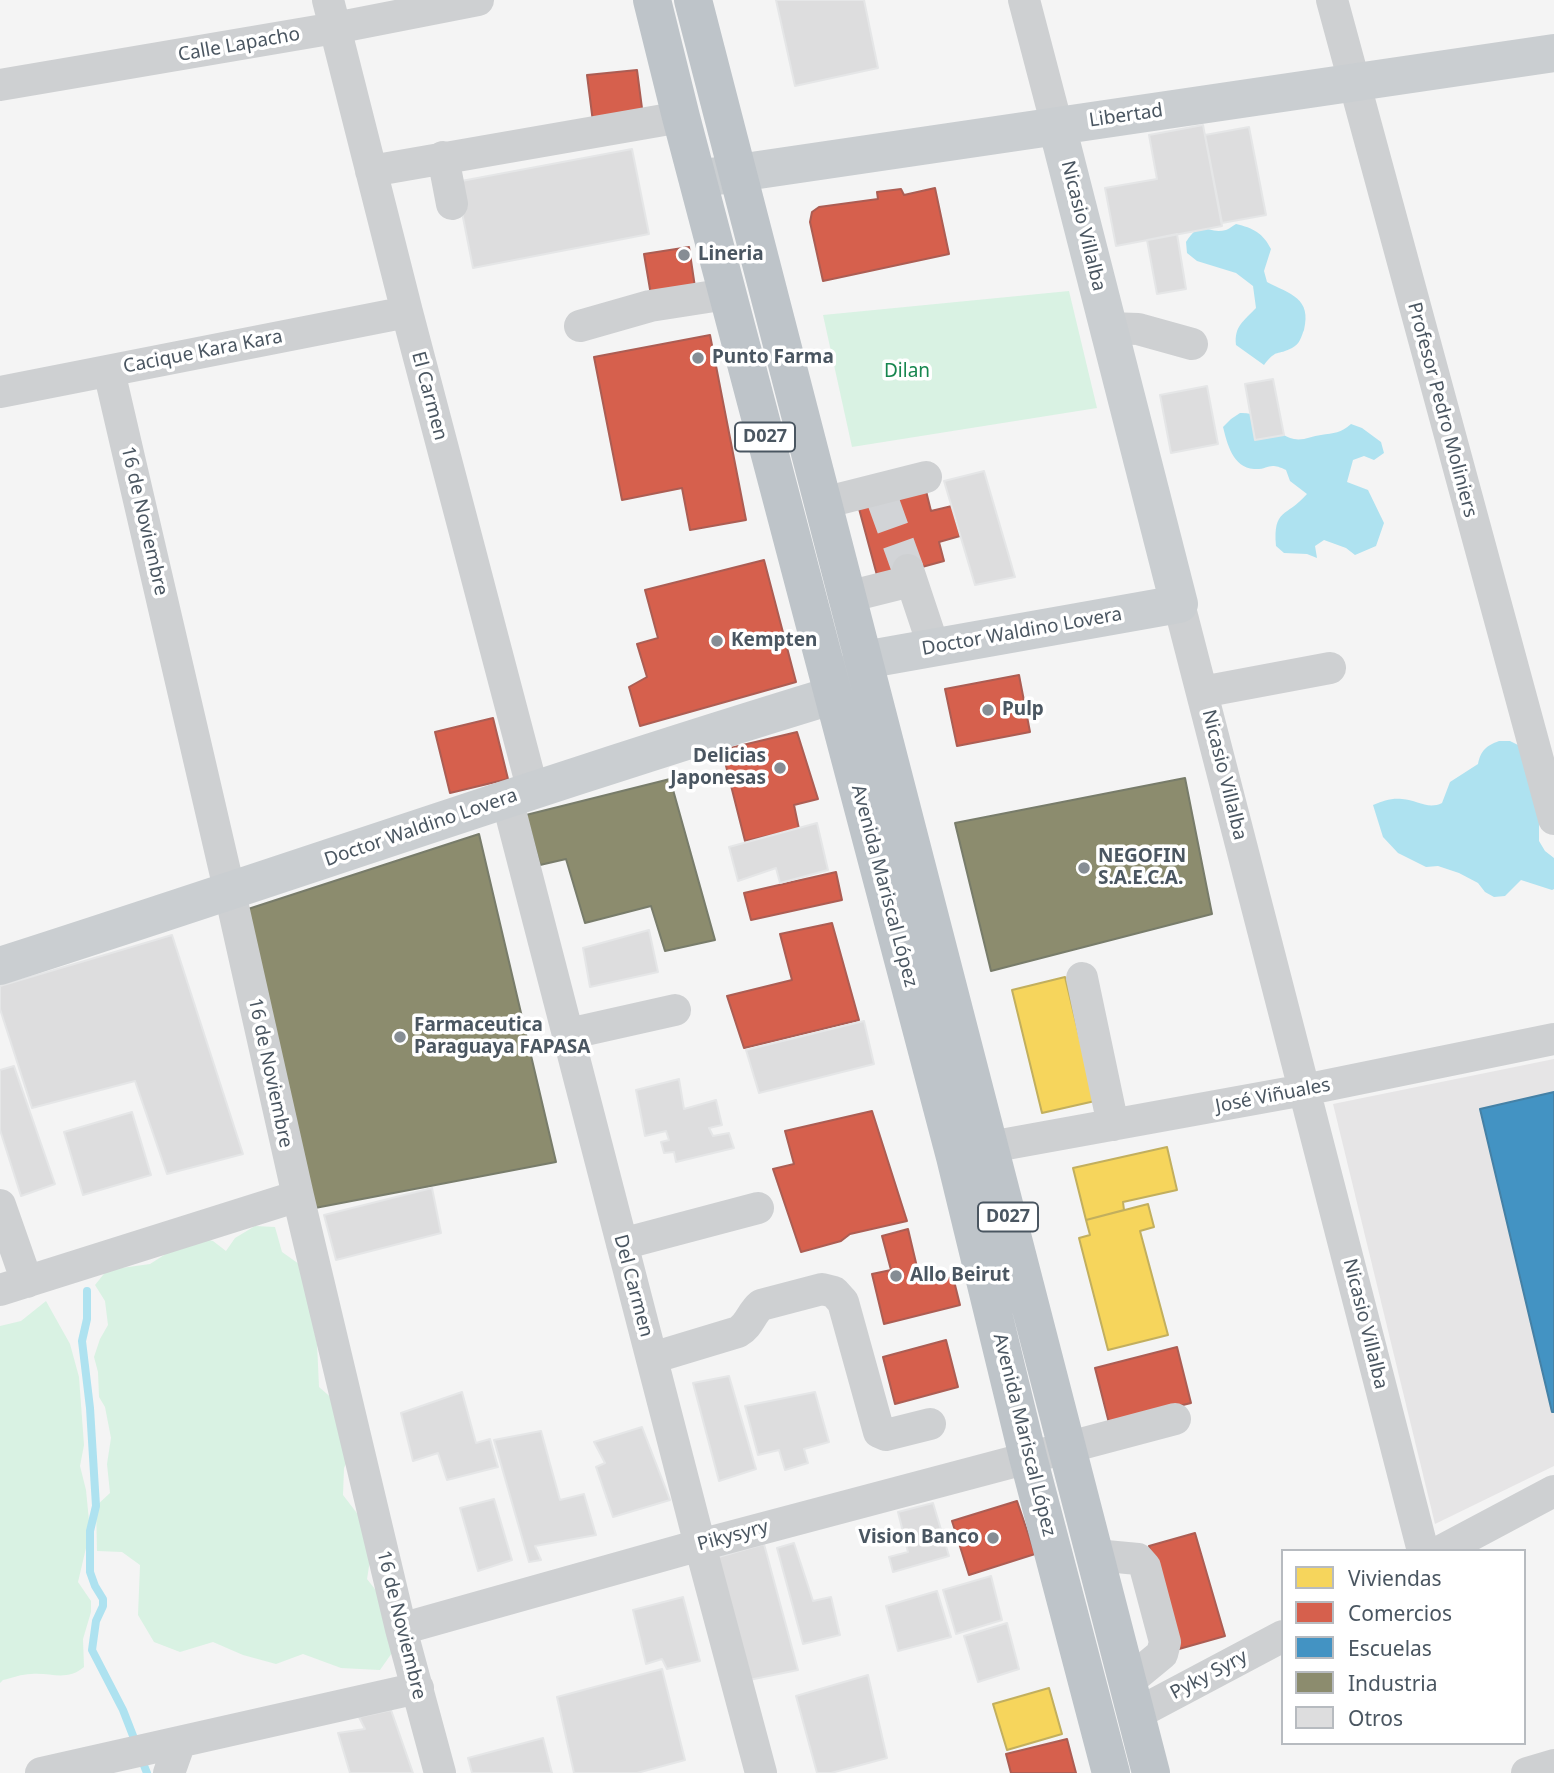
<!DOCTYPE html>
<html>
<head>
<meta charset="utf-8">
<style>
	body { margin:0 }
	#map { position:relative; width:1554px; height:1773px; overflow:hidden; background:#f4f4f4; font-family:"Noto Sans",sans-serif }
	canvas { display:block }
	.legend { position:absolute; left:1281px; top:1549px; width:245px; height:196px; box-sizing:border-box; background:#fff; border:2px solid #b7bbc0; margin:0; padding:9px 12px; list-style:none; font-size:21px; color:#4a5661 }
	.legend li { display:flex; align-items:center; gap:14px; height:35px }
	.legend b { width:35px; border:2px solid #b7bbc0 }
</style>
</head>
<body>
<div id="map">
<canvas width="1554" height="1773"></canvas>
<ul class="legend">
<li><b style="height:19px;background:#f6d55c"></b>Viviendas</li>
<li><b style="height:19px;background:#d6604d"></b>Comercios</li>
<li><b style="height:19px;background:#4393c3"></b>Escuelas</li>
<li><b style="height:19px;background:#8c8c6e"></b>Industria</li>
<li><b style="height:19px;background:#ddddde"></b>Otros</li>
</ul>
</div>
<script>
const c = document.querySelector('canvas').getContext('2d');
c.lineJoin = 'round';
function fill(path, color) {
  c.fillStyle = color;
  c.fill(path, 'evenodd');
}
function stroke(path, color, width, dash) {
  c.strokeStyle = color;
  c.lineWidth = width;
  c.lineCap = dash ? 'butt' : 'round';
  c.setLineDash(dash || []);
  c.stroke(path);
}
function write(font, color, halo, rows, align = 'center') {
  c.font = font + ' "Noto Sans",sans-serif';
  c.lineWidth = 7;
  c.setLineDash([]);
  c.textBaseline = 'middle';
  c.strokeStyle = halo;
  c.fillStyle = color;
  for (const [text, x, y, turn = 0] of rows) {
    c.save();
    c.translate(x, y);
    c.rotate((+turn || 0) * Math.PI / 180);
    c.textAlign = isNaN(turn) ? turn : align;
    if (halo) c.strokeText(text, 0, 0);
    c.fillText(text, 0, 0);
    c.restore();
  }
}
fill(new Path2D(`
	M1554,1059V1466L1435,1524L1333,1104Z`), '#e6e5e6');
fill(new Path2D(`
	M1069,291L1097,408L852,447L823,315Z
	M255,1226L275,1227L282,1252L299,1264L317,1343L319,1387L350,1414L356,1441L344,1468L343,1495L366,1525L372,1548L367,1579L382,1598L394,1650L380,1670L341,1668L303,1654L276,1664L243,1655L213,1642L180,1652L154,1642L138,1615L140,1565L122,1552L97,1551L96,1506L110,1493L107,1464L111,1438L105,1407L99,1397L98,1372L94,1357L100,1339L108,1325L105,1301L95,1285L107,1270L150,1264L194,1236L213,1241L226,1251L235,1238Z
	M46,1301L70,1344L79,1377L84,1445L80,1466L86,1490L90,1531L78,1582L91,1601V1612L83,1639L84,1667C66,1682 51,1672 31,1674C22,1674 12,1678 3,1680L0,1683V1326L21,1321Z`), '#d9f2e3');
fill(new Path2D(`
	M1236,224C1253,228 1263,233 1271,249L1264,271L1267,282C1290,294 1312,298 1304,330C1301,337 1300,344 1292,348C1277,356 1277,348 1264,365L1236,345C1234,326 1244,321 1256,308L1253,286L1236,273L1197,261L1187,253L1186,242C1202,217 1206,235 1226,230C1229,229 1232,226 1236,224Z
	M1240,413C1268,412 1272,434 1294,439C1303,441 1312,436 1321,435C1334,433 1341,433 1351,424L1362,428L1381,442L1384,453L1374,460L1364,456L1353,460L1347,482L1368,490L1384,523L1376,546L1355,555L1346,548L1324,540L1315,546L1317,558L1307,554L1284,553L1276,546C1273,508 1286,518 1307,494L1290,481L1286,470C1268,461 1269,470 1254,469C1233,468 1227,443 1223,427L1231,419Z
	M1499,741H1510L1520,746L1539,818V841L1545,851L1554,858V889L1552,890L1521,880L1505,896L1494,897L1485,892L1478,883L1459,873L1438,866L1426,867L1398,853L1383,837L1373,805C1383,801 1391,798 1402,799C1417,800 1428,810 1442,803L1450,782L1478,764C1481,750 1486,746 1499,741Z`), '#aee2f0');
const homes = new Path2D(`
	M1065,977L1095,1101L1042,1113L1012,990Z
	M1167,1147L1177,1190L1123,1202L1124,1210L1086,1220L1073,1168Z
	M1148,1204L1154,1227L1140,1231L1168,1335L1108,1350L1079,1238L1090,1235L1086,1220Z
	M1049,1688L1062,1734L1007,1750L993,1704Z`);
fill(homes, '#f6d55c');
stroke(homes, '#c2af5e', 2);
const shops = new Path2D(`
	M637,70L643,116L593,122L587,75Z
	M935,188L949,254L823,281L810,222L812,212L819,207L878,199L877,192L901,189L904,195Z
	M689,247L696,294L652,301L644,254Z
	M710,335L746,520L690,530L682,488L622,500L594,357Z
	M925,487L931,511L952,506L960,536L939,542L944,561L878,579L858,505Z
	M764,560L796,682L640,726L629,687L647,677L637,644L658,638L645,590Z
	M1019,675L1030,732L957,746L945,689Z
	M493,718L508,779L450,793L435,732Z
	M797,732L818,799L794,805L799,829L745,841L722,750Z
	M836,872L842,900L751,920L744,893Z
	M832,923L859,1020L744,1048L727,996L792,980L780,934Z
	M872,1111L907,1221L850,1234L841,1241L801,1252L773,1169L794,1164L785,1131Z
	M908,1229L921,1284L953,1277L960,1305L884,1324L872,1274L891,1270L882,1236Z
	M946,1340L958,1387L895,1404L883,1357Z
	M1177,1347L1191,1403L1109,1423L1095,1368Z
	M1017,1501L1035,1554L969,1575L952,1521Z
	M1195,1533L1225,1636L1179,1649L1149,1546Z
	M1067,1739L1076,1773H1011L1006,1754Z`);
fill(shops, '#d6604d');
stroke(shops, '#ac5d53', 2);
const schools = new Path2D(`
	M1554,1092V1412H1552L1480,1109Z`);
fill(schools, '#4393c3');
stroke(schools, '#4581a6', 2);
const industry = new Path2D(`
	M1185,778L1212,914L991,971L955,823Z
	M670,779L715,940L665,951L651,906L585,923L566,859L540,865L526,815Z
	M479,834L556,1162L315,1208L242,911Z`);
fill(industry, '#8c8c6e');
stroke(industry, '#787c6a', 2);
stroke(new Path2D(`
	M87,1291V1319L82,1341L90,1408L96,1506L90,1531V1572L95,1586L103,1599V1606L96,1621L92,1650L123,1710L137,1746
	M141,1758L147,1773`), '#aee2f0', 8);
const building = new Path2D(`
	M776,0H864L878,68L795,86Z
	M1203,125L1222,226L1116,246L1105,188L1157,179L1149,135Z
	M1249,127L1266,215L1222,223L1205,135Z
	M632,149L649,234L473,268L456,182Z
	M1177,234L1186,289L1157,294L1147,240Z
	M1273,379L1284,435L1255,440L1245,384Z
	M1207,386L1218,444L1171,453L1160,395Z
	M984,471L1015,577L975,585L944,481Z
	M817,823L828,870L780,883L776,868L738,881L729,847Z
	M649,930L658,972L590,987L583,948Z
	M172,935L243,1154L167,1174L135,1081L32,1108L0,1009V986Z
	M864,1021L874,1064L759,1093L746,1050Z
	M14,1066L55,1184L21,1196L0,1130V1070Z
	M679,1079L684,1109L716,1100L722,1125L709,1128L713,1136L729,1133L734,1148L676,1162L674,1152L664,1153L661,1142L669,1140L666,1131L645,1136L636,1090Z
	M132,1112L151,1175L83,1195L64,1132Z
	M432,1188L441,1233L336,1260L324,1215Z
	M729,1376L756,1469L719,1481L693,1383Z
	M462,1392L476,1443L490,1439L498,1467L447,1480L438,1453L413,1461L401,1413Z
	M815,1392L829,1442L804,1449L808,1463L785,1470L779,1450L758,1455L745,1406Z
	M642,1427L670,1500L613,1517L596,1467L605,1463L594,1442Z
	M541,1431L560,1500L584,1494L596,1535L535,1546L541,1560L529,1562L494,1440Z
	M494,1499L512,1560L478,1571L460,1508Z
	M933,1503L949,1556L893,1572L889,1557L908,1552L898,1512Z
	M794,1543L813,1601L831,1597L840,1635L803,1644L777,1548Z
	M764,1544L798,1670L749,1680L715,1558Z
	M991,1576L1002,1620L956,1634L943,1590Z
	M937,1591L951,1637L898,1651L886,1606Z
	M683,1597L700,1661L667,1669L662,1659L646,1664L633,1610Z
	M1007,1623L1019,1669L978,1682L964,1636Z
	M662,1669L685,1760L637,1773H574L557,1697Z
	M868,1675L887,1758L831,1773H817L796,1696Z
	M391,1710L413,1773H350L338,1733L365,1729L359,1717Z
	M543,1738L552,1773H472L468,1758Z`);
fill(building, '#ddddde');
stroke(building, '#e5e6e7', 2);
stroke(new Path2D(`
	M882,498L908,570`), '#d2d4d7', 32, [32, 16]);
stroke(new Path2D(`
	M328,0L407,312L533,791
	M1024,0L1057,126
	M1332,0L1554,819
	M0,85L335,28L478,0
	M443,157L452,204
	M371,171L681,117
	M580,326L650,306L727,294
	M1109,328L1138,329L1192,344
	M109,371L230,893L298,1196L401,1629L440,1773
	M0,392L407,312
	M823,503L926,477
	M908,570L934,648
	M847,597L911,581
	M1179,604L1423,1551
	M1202,692L1330,668
	M507,799L700,1545L761,1773
	M1082,978L1113,1125
	M568,1034L675,1010
	M990,1147L1304,1090L1554,1039
	M0,1205L27,1282
	M622,1244L758,1208
	M0,1290L298,1196
	M652,1358L738,1332C750,1325 751,1313 761,1305L822,1289L834,1292L843,1302L879,1432L886,1435L930,1424
	M1441,1551L1554,1491
	M1095,1555L1138,1559L1145,1567L1165,1642L1162,1654L1128,1682
	M401,1629L700,1545L1175,1419
	M1136,1714L1283,1636
	M41,1773L418,1688
	M169,1773L180,1742
	M1527,1773L1554,1765`), '#ced0d2', 32);
stroke(new Path2D(`
	M704,178L1554,53
	M0,966C278,877 554,780 834,695L864,660L1179,604L1057,126`), '#caced1', 38);
stroke(new Path2D(`
	M652,0L681,117L955,1157L1028,1457L1111,1773
	M693,0L1151,1773`), '#bec4c9', 38);
for (const [x, y, r, color] of [
	[684,255,7,"#868d94"],
	[698,358,7,"#868d94"],
	[717,641,7,"#868d94"],
	[988,710,7,"#868d94"],
	[780,768,7,"#868d94"],
	[1084,868,7,"#868d94"],
	[400,1037,7,"#868d94"],
	[896,1276,7,"#868d94"],
	[993,1538,7,"#868d94"]
]) {
  const dot = new Path2D();
  dot.arc(x, y, r, 0, 2 * Math.PI);
  c.fillStyle = color;
  c.fill(dot);
  stroke(dot, '#fff', 2.5);
}
for (const [x, y, w] of [
	[765,437,60],
	[1008,1217,60]
]) {
  const box = new Path2D();
  box.roundRect(x - w / 2, y - 14.5, w, 29, 5);
  c.fillStyle = '#fff';
  c.fill(box);
  stroke(box, '#4a5661', 2);
}
write('bold 18px', '#4a5661', null, [
	["D027",765,437],
	["D027",1008,1217]
]);
write('19px', '#4a5661', '#fff', [
	["Calle Lapacho",239,45,-10],
	["Libertad",1126,116,-8],
	["Nicasio Villalba",1083,226,76],
	["Cacique Kara Kara",203,352,-11],
	["El Carmen",429,396,75],
	["Profesor Pedro Moliniers",1442,410,75],
	["16 de Noviembre",144,521,77],
	["Doctor Waldino Lovera",1022,632,-10],
	["Nicasio Villalba",1224,775,76],
	["Doctor Waldino Lovera",421,828,-19],
	["Avenida Mariscal López",884,886,75],
	["16 de Noviembre",270,1073,78],
	["José Viñuales",1273,1096,-11],
	["Del Carmen",633,1286,75],
	["Nicasio Villalba",1365,1324,76],
	["Avenida Mariscal López",1024,1435,76],
	["Pikysyry",733,1536,-15],
	["16 de Noviembre",401,1625,76],
	["Pyky Syry",1209,1675,-28]
]);
write('bold 19px', '#4a5661', '#fff', [
	["Lineria",698,255],
	["Punto Farma",712,358],
	["Kempten",731,641],
	["Pulp",1002,710],
	["Delicias",766,757,"right"],
	["Japonesas",766,779,"right"],
	["NEGOFIN",1098,857],
	["S.A.E.C.A.",1098,879],
	["Farmaceutica",414,1026],
	["Paraguaya FAPASA",414,1048],
	["Allo Beirut",910,1276],
	["Vision Banco",979,1538,"right"]
], 'left');
write('19px', '#17864f', '#fff', [
	["Dilan",907,372]
]);
</script>
</body>
</html>
